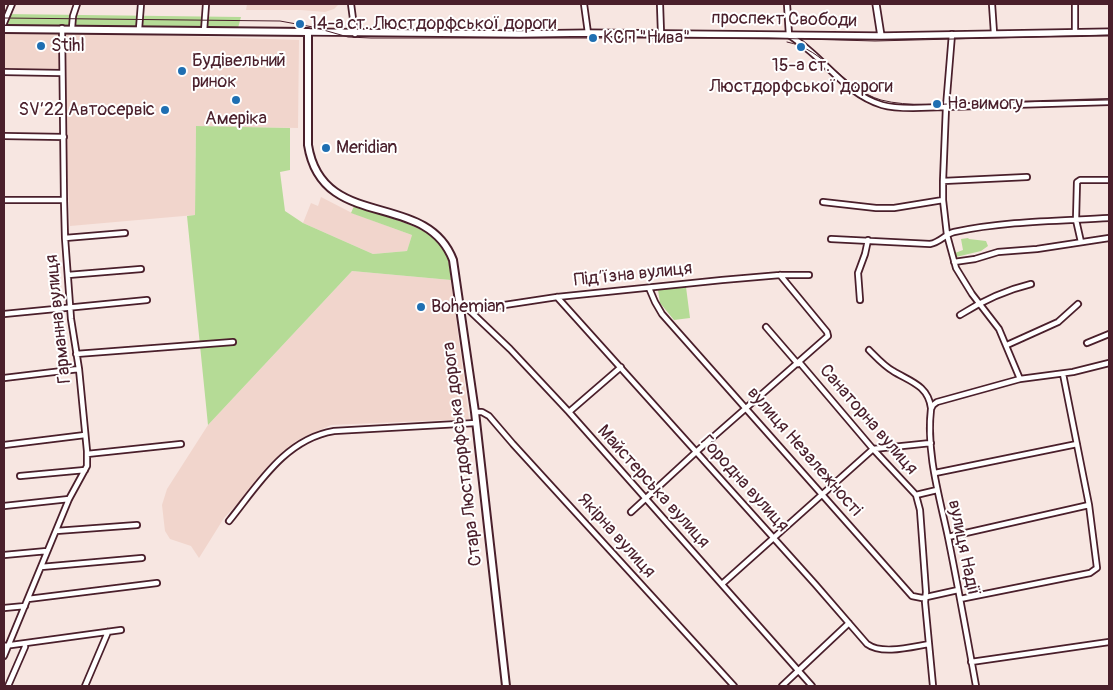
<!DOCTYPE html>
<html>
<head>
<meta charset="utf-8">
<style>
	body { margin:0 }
	#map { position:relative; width:1113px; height:690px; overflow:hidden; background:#f7e6e1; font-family:Pangolin,sans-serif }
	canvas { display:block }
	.frame { position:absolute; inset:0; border:5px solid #4a1f2b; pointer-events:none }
</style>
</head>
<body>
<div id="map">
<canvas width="1113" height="690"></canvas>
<div class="frame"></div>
</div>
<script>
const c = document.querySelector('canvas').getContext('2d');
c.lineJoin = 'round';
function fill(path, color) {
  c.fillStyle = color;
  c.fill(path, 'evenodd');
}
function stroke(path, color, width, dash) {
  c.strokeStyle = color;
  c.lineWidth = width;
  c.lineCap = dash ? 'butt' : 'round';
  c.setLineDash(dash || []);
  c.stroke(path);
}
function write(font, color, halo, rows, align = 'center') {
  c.font = font + ' Pangolin,sans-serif';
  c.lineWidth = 4;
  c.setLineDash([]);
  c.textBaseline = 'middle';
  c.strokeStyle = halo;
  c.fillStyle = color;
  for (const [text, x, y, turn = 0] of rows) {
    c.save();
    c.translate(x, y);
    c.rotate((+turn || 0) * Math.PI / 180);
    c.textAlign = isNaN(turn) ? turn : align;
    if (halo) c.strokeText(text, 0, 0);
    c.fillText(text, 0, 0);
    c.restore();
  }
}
fill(new Path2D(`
	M247,4H339L334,9L325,12L301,10H246Z
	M4,31L60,32V69H4Z
	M66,32L299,40L298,128L196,126L195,215L70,226L64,103Z
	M321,197L352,213L412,235L407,251L373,254L303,223L311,203L318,206Z
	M352,271L451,280L469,419L331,425L296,441L224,518L199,558L191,546L170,539L165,531L162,505L167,489L208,425Z`), '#f1d5cc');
fill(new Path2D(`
	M4,14L241,17L238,28L4,26Z
	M196,126L290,128V170L280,172L285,211L303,223L373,254L407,251L412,235L351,213L354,206C374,213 428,227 440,243C448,254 450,267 451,280L352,271L208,425L187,216L195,215Z
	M968,238L969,239L986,241L988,246L981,251L956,257L955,253L963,250L961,239Z
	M686,287L690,318L674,320L660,303L658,290Z`), '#b5db96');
const minor = new Path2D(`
	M351,4L355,34
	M584,4L588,33
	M660,4L661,33
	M787,4L789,35C797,40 804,46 811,52C833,71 852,96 882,105C892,108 903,108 913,108L1109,102
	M992,4L994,33
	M1075,4V32
	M4,23L12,4
	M72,28L73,16L77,4
	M139,29L141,4
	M204,31L206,4
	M952,34L946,107L943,181V200L947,235L956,268L972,294L999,329L1020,379
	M4,72L61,73
	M4,136L64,137
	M943,181L1027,177
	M4,200H64L62,28
	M823,202L876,208H894L943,200
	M65,238L125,233
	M831,239L930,244C941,242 945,234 954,232C1005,221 1058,221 1109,218
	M1081,242L1076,220L1077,182L1080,180H1109
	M954,262L975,259L998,252L1037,249L1109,238
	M68,275L141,269
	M649,288L655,302L662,314L912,596L922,598L958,590
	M557,297L815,584L867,644C882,655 911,647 929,644
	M860,300L858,273L865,254L868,240
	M461,309H478L557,297L722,280L780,275H809
	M469,310L510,349L569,412L812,686
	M4,314L147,300
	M960,315C982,301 1006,290 1031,284
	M766,327L798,364
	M1087,343L1109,334
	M1007,345L1058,322L1078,304
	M869,350C877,358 884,366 893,371C909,381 928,385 931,408
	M76,354L233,342
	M800,363L873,449L916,495L920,510L926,592L925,602L933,686
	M4,378L79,369
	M475,412H482L489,416L513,444L734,686
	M569,412L621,367
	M4,445L85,435
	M87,454L181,444
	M935,473L1077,444
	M20,476L85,470
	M916,495L937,490
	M4,506L69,499
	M631,512L696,452L828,336L827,332L780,275
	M229,521C258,485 285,439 334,431L476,423
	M56,531L137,525
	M948,537L1089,505
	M4,555L47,551
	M41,567L142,558
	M722,584L873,449L931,443
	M28,599L157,583
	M960,599L1090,573L1097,568L1089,505L1063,374
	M4,608L25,606
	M4,646L121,630
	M4,656L69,499L87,466V451L79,369L71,319L65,238L64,200
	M971,662L1109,642
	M8,686L25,647V644
	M85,686L108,632
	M782,686L849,623
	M976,686C967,636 958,586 948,537C939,495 926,452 931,409L933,405L937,402L1020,379L1073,372L1109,363`);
const tertiary = new Path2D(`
	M876,4L881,36
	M308,32L520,34L588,33L881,36L1109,32`);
const secondary = new Path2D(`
	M4,29L308,32V145C322,233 426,189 453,260L475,412L506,686`);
stroke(minor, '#4a1f2b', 8);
stroke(tertiary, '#4a1f2b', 9);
stroke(secondary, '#4a1f2b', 10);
stroke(minor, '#fff', 4.5);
stroke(tertiary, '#fff', 5.5);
stroke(secondary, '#fff', 6);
stroke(new Path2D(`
	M4,18L280,21L313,27L348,37L371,38H768L875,41L1109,35
	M787,42C825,49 844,89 881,100C908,107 944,104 972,103C1018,102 1063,101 1109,100`), '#4a1f2b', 1);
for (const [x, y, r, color] of [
	[300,24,5,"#1f6fb2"],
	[593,38,5,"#1f6fb2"],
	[41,46,5,"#1f6fb2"],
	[801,47,5,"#1f6fb2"],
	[182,71,5,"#1f6fb2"],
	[236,100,5,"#1f6fb2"],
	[937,104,5,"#1f6fb2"],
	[165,110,5,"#1f6fb2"],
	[326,148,5,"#1f6fb2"],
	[421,307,5,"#1f6fb2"]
]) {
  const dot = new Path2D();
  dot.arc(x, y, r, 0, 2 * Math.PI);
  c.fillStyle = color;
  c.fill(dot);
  stroke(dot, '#fff', 2);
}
write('18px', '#4a1f2b', '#fff', [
	["проспект Свободи",784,20,1],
	["Підʼїзна вулиця",633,275,-6],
	["Гарманна вулиця",59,319,-96],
	["Санаторна вулиця",868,420,49],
	["вулиця Незалежності",804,452,49],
	["Стара Люстдорфська дорога",463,454,-97],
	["Городна вулиця",744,484,48],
	["Майстерська вулиця",653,487,48],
	["Якірна вулиця",616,536,48],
	["вулиця Надії",963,548,78]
]);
write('18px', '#4a1f2b', '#fff', [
	["14-а ст. Люстдорфської дороги",310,24],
	["КСП \"Нива\"",603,38],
	["Stihl",51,46],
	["Будівельний",192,61],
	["ринок",192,82],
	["15-а ст.",801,66,"center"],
	["Люстдорфської дороги",801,87,"center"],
	["На вимогу",947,104],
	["SV’22 Автосервіс",155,110,"right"],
	["Амеріка",236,119,"center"],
	["Meridian",336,148],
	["Bohemian",431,307]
], 'left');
</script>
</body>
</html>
